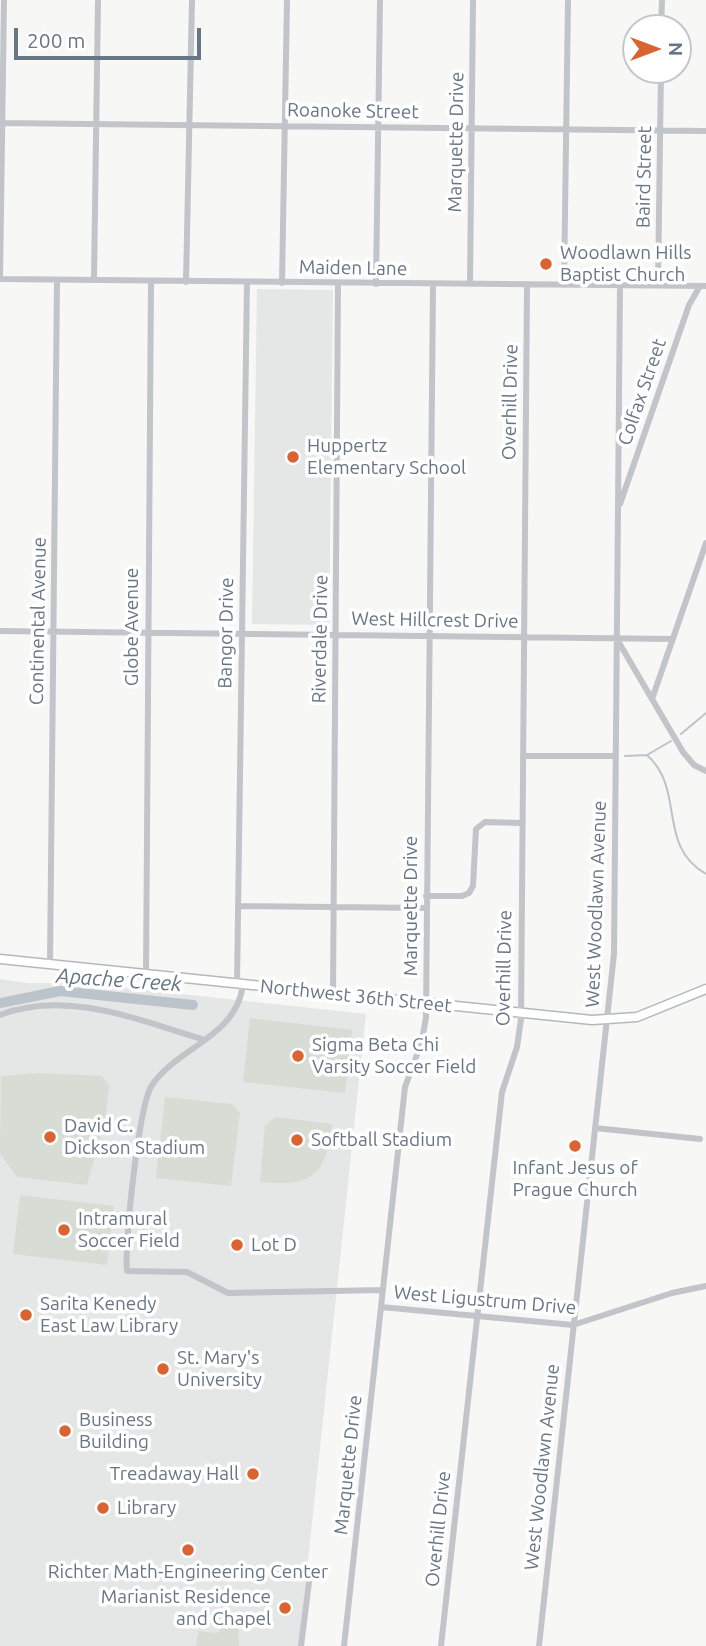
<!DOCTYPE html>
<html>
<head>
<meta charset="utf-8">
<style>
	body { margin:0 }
	#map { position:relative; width:706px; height:1646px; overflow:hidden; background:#f7f7f5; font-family:Ubuntu,sans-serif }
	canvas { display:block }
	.north { position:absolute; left:622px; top:14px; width:70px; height:70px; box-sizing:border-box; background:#fff; border:2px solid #c3c8ce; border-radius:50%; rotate:90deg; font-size:19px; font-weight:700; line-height:28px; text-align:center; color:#687684 }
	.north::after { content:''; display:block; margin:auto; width:24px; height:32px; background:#db6331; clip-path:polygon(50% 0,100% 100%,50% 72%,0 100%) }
	.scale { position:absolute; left:14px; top:28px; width:187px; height:32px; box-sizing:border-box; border:4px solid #687684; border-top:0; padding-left:9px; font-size:21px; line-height:24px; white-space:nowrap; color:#687684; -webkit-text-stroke:5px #fff; paint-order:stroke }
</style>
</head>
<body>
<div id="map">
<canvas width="706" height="1646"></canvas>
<div class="north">N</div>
<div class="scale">200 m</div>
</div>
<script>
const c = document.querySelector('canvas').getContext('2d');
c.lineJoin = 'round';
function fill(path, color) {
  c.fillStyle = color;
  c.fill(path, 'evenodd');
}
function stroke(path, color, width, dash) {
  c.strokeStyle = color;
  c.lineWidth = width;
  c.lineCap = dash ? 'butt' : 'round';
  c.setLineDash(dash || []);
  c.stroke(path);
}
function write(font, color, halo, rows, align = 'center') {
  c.font = font + ' Ubuntu,sans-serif';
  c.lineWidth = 7;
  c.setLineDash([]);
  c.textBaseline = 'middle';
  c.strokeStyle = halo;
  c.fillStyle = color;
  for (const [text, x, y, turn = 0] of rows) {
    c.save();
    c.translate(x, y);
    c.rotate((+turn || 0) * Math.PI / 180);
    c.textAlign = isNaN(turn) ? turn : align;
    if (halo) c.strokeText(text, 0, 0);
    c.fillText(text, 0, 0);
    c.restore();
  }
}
fill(new Path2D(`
	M257,289L333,290L329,625L252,624Z
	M0,979L27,983H80L366,1014L299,1646H0Z`), '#e5e6e6');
fill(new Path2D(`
	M250,1018L352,1030L345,1093L243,1082Z
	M40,1073L102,1076L109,1086L105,1120L87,1185L17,1177L0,1154L1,1076Z
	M165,1097L232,1104L240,1113L231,1186L156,1178Z
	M275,1117L332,1124C326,1176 312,1187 260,1182L265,1126Z
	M20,1195L114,1206L107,1265L13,1254Z
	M238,1614L239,1646H196L198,1631L217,1633Z`), '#d7dcd4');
stroke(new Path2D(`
	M681,734L706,713
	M647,755C686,790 656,845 706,874
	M625,756L647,755L671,741
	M69,992L75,972`), '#bbc4ca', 2);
stroke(new Path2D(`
	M0,1003L60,991L193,1005`), '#bbc4ca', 10);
const major = new Path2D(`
	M0,959L592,1020L637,1017L706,989`);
stroke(major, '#b4b8bc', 11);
stroke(new Path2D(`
	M661,28L662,0
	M0,123L706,131
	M0,279L706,286
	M0,279L4,0
	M94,280L98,0
	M186,282L192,0
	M282,283L287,0
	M376,284L380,0
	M470,284L473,0
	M564,285L568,0
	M658,285L661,70
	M620,504L689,305L700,286
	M0,631L673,639
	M618,641L683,752L694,765L706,771
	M652,699L706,543
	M523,756H616
	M426,896H462L469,893L473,886L476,829L485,822L521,823
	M238,906L426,908
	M50,964L57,280
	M146,974L151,281
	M237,984L247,282
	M243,984C237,1037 179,1046 152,1085C139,1104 124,1245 127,1271L187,1272L228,1293L383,1290
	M333,994L338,284
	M0,1015C67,989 141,1021 205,1040
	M595,1128L700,1139
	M381,1307L573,1325L672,1293L706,1286
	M301,1646L309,1582
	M344,1646L405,1087L422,1041L426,1017L433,285
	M441,1646L502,1092L517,1047L521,1019L527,285
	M539,1646L614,954L620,285`), '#c1c4c8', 6);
stroke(major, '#fff', 8);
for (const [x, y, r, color] of [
	[546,264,7,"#db6331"],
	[293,457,7,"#db6331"],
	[298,1056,7,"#db6331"],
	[50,1137,7,"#db6331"],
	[297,1140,7,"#db6331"],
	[575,1146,7,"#db6331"],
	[64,1230,7,"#db6331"],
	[237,1245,7,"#db6331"],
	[26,1315,7,"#db6331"],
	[163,1369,7,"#db6331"],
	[65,1431,7,"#db6331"],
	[253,1474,7,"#db6331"],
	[103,1508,7,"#db6331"],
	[188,1550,7,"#db6331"],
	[285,1608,7,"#db6331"]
]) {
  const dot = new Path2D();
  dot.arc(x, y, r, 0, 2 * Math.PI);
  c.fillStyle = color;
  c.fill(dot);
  stroke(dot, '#fff', 2.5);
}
write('19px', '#687684', '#fff', [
	["Roanoke Street",353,111,1],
	["Marquette Drive",456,142,-89],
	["Baird Street",644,177,-89],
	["Maiden Lane",353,268,1],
	["Colfax Street",642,392,-71],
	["Overhill Drive",510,402,-89],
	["West Hillcrest Drive",435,620,1],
	["Continental Avenue",38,621,-89],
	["Globe Avenue",132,627,-90],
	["Bangor Drive",226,633,-89],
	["Riverdale Drive",320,639,-89],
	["West Woodlawn Avenue",596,904,-88],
	["Marquette Drive",411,906,-90],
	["Overhill Drive",504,968,-89],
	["Northwest 36th Street",356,996,6],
	["West Ligustrum Drive",485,1300,5],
	["Marquette Drive",348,1465,-84],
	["West Woodlawn Avenue",542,1467,-84],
	["Overhill Drive",438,1529,-84]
]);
write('19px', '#687684', '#fff', [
	["Woodlawn Hills",560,253],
	["Baptist Church",560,275],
	["Huppertz",307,446],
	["Elementary School",307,468],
	["Sigma Beta Chi",312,1045],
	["Varsity Soccer Field",312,1067],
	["David C.",64,1126],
	["Dickson Stadium",64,1148],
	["Softball Stadium",311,1140],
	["Infant Jesus of",575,1168,"center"],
	["Prague Church",575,1190,"center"],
	["Intramural",78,1219],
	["Soccer Field",78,1241],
	["Lot D",251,1245],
	["Sarita Kenedy",40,1304],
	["East Law Library",40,1326],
	["St. Mary's",177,1358],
	["University",177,1380],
	["Business",79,1420],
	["Building",79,1442],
	["Treadaway Hall",239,1474,"right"],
	["Library",117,1508],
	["Richter Math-Engineering Center",188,1572,"center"],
	["Marianist Residence",271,1597,"right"],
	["and Chapel",271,1619,"right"]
], 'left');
write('italic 21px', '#637780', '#fff', [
	["Apache Creek",119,980,4]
]);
</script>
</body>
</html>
